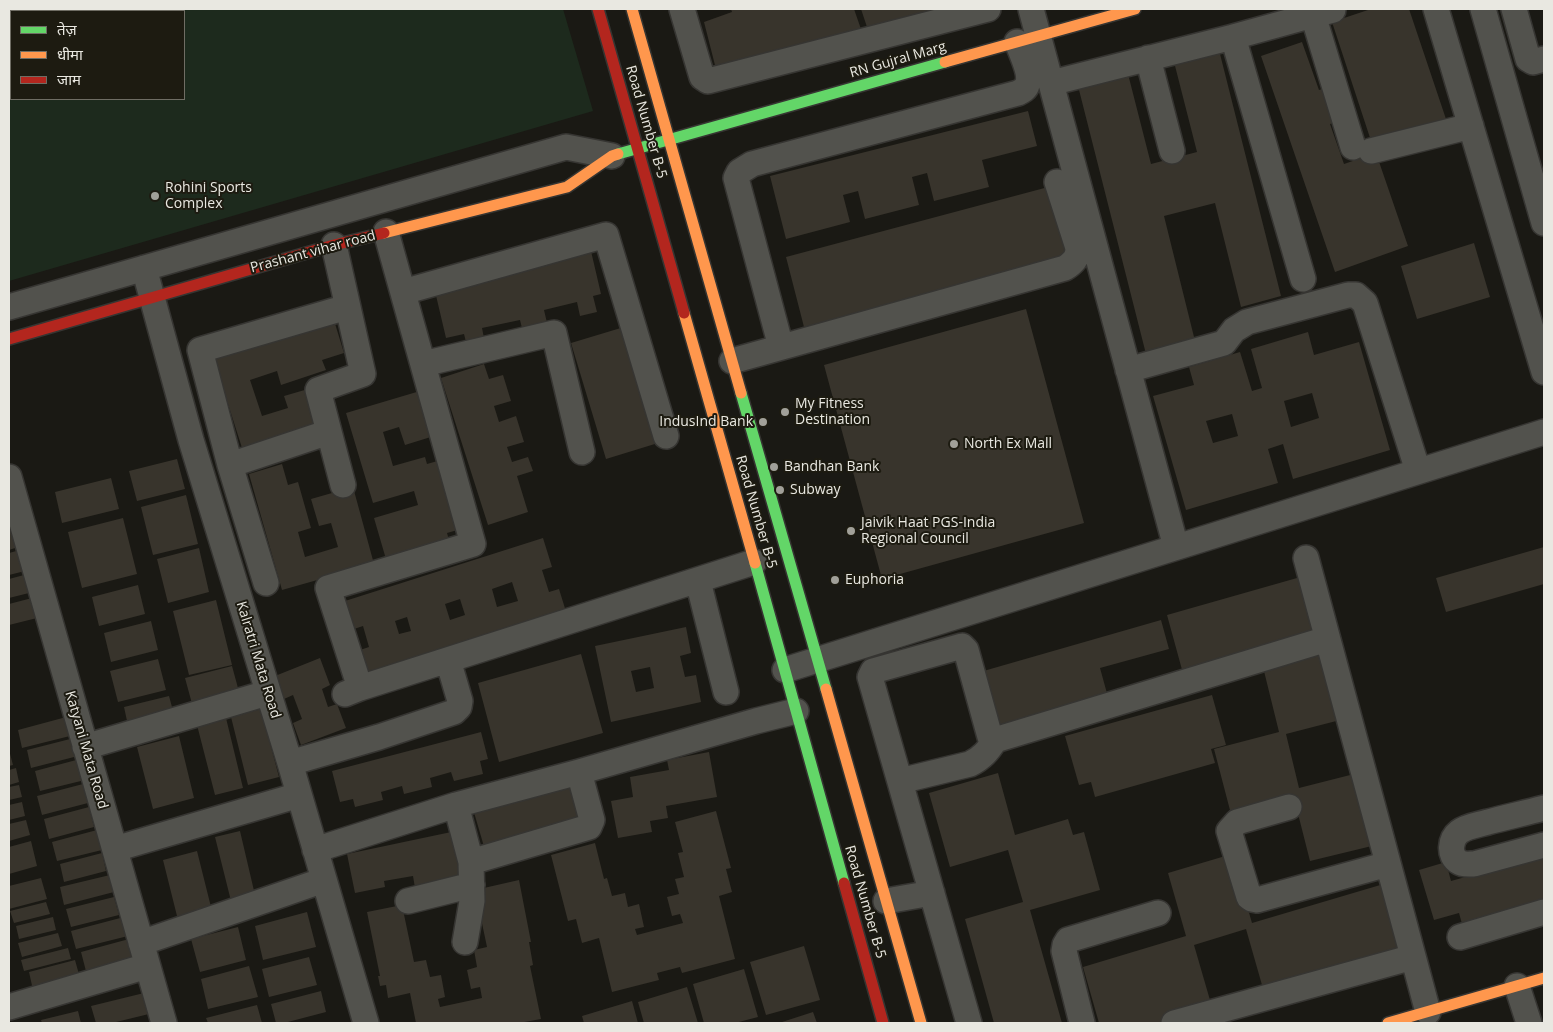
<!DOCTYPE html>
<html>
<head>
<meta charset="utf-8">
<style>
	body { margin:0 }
	#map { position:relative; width:1553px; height:1032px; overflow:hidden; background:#1a1914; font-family:"Open Sans","Noto Sans Devanagari",sans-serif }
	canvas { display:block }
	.frame { position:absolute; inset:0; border:10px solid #e9e8e1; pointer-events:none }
	.legend { position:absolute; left:10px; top:10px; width:175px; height:90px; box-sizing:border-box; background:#1d1b11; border:1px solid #6f6d64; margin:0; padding:6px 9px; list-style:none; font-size:15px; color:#e9e8e1 }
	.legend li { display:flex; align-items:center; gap:10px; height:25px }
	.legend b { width:25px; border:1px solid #6f6d64 }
</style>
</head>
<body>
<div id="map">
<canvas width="1553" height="1032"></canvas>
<div class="frame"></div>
<ul class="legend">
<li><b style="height:6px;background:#63d668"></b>तेज़</li>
<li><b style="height:6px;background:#ff974d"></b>धीमा</li>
<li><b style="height:6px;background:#b3261e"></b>जाम</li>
</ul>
</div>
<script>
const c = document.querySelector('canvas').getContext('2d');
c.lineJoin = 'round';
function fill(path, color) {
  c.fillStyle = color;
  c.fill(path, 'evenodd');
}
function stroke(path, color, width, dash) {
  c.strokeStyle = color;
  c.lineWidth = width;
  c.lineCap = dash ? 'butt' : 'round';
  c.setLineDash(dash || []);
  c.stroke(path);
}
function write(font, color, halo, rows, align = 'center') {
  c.font = font + ' "Open Sans",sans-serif';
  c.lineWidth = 4;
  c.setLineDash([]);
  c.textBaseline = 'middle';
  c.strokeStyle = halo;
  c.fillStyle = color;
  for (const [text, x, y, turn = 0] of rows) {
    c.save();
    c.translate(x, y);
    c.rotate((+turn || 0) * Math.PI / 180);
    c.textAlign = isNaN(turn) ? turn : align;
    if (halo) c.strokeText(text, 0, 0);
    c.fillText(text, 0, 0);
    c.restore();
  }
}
fill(new Path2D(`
	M9,9H563L593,111L9,281ZM11,11H184V99H11Z`), '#1d2a1d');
fill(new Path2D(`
	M731,9H854L862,32L717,73L704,22L732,12Z
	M861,9H958L868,30Z
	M1371,9H1409L1447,122L1373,147L1332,22Z
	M1302,42L1319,90L1331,86L1343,120L1330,124L1344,164L1376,153L1408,246L1335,272L1261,56Z
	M1218,46L1281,296L1241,307L1215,203L1164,216L1196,345L1147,358L1077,82L1127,70L1151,164L1197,152L1173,58Z
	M1028,111L1037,146L982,160L989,187L934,201L927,173L912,177L919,205L865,219L858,191L843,195L850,222L786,239L770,176Z
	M1052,186L1070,255L804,327L786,257Z
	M1474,243L1490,297L1417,319L1401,266Z
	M591,251L601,294L593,296L597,312L580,316L577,302L544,310L548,327L523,332L520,320L482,328L484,338L466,342L464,334L446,338L434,287Z
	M1026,309L1084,523L882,579L824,365Z
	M333,317L344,353L322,360L326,370L281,385L277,371L250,380L262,416L288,408L284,396L308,389L320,426L243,451L213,357Z
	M624,327L658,443L606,459L571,343Z
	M1308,332L1314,355L1359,342L1390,450L1293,479L1283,444L1268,449L1278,483L1186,510L1153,396L1194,385L1189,367L1240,352L1252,391L1262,388L1251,349ZM1312,393L1319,418L1291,427L1284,401ZM1232,414L1238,436L1213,443L1206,421Z
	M484,364L489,379L503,375L511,401L494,406L499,422L516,416L524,442L507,447L512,462L528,457L533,471L517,476L528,512L488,525L441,378Z
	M420,391L434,436L405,445L399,427L383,432L393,466L425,457L427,464L441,460L461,529L447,533L451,547L388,566L374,518L418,505L414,491L373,503L346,413Z
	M177,459L185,489L137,501L129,471Z
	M282,464L288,485L298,482L311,528L298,532L305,557L338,547L331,523L319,526L311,499L353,487L374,564L282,590L249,474Z
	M111,478L119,509L62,523L55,492Z
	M186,495L198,544L153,555L141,507Z
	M123,518L137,574L82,588L68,532Z
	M16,525L21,546L9,550V527Z
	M543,538L552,567L542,570L549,592L559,589L568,618L370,681L360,650L369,647L363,626L354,629L345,601ZM512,582L518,601L497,607L492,589ZM460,599L465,615L450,620L445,604ZM407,617L411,631L399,634L395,621Z
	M1544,547V584L1446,612L1436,578Z
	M199,548L209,592L168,603L157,559Z
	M20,550L25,571L9,575V553Z
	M24,575L29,593L9,598V579Z
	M1304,576L1321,638L1184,677L1167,615Z
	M138,585L145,614L99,626L92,597Z
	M32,598L37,618L9,625V604Z
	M216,600L232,665L189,675L173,611Z
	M1161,620L1169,649L1100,668L1108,697L996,730L980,672Z
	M151,621L158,650L111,662L104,633Z
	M686,627L691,653L680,656L685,677L696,675L701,702L611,722L595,646ZM650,667L654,688L636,692L631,671Z
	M1327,650L1344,719L1286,734L1299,788L1358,773L1376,845L1310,861L1294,798L1231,814L1214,749L1279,732L1263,667Z
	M581,654L603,733L499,762L478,683Z
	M320,658L330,685L322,689L328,707L337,704L346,728L301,745L293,723L302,719L293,695L284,699L275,676Z
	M158,659L166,690L118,702L110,671Z
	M232,666L241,699L194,711L185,678Z
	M1212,695L1226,745L1211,749L1215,763L1095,797L1091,782L1079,785L1065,736Z
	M169,696L175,718L129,730L124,707Z
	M261,709L279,777L248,785L231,717Z
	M70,716L74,735L22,748L18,730Z
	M226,718L243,788L215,795L197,725Z
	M481,732L488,759L480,761L483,774L454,781L451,772L430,778L432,787L404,794L402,786L381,792L383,800L355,807L353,799L340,802L332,771Z
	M179,736L194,798L153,809L137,747Z
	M74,738L78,756L31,768L27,750Z
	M9,750L13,765L9,766Z
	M709,752L717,797L666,806L668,818L650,821L652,832L618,838L611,801L633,797L630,777L669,770L667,760Z
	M80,759L85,780L40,791L35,771Z
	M16,768L19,782L9,785V770Z
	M998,773L1015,835L1068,819L1073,835L1084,832L1100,890L1030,910L1062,1023H994L965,919L1023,902L1008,850L950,867L929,793Z
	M573,781L584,822L485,850L473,809Z
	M83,784L88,803L42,815L37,796Z
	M19,785L22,797L9,800V787Z
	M22,802L25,816L9,820V805Z
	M89,807L94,827L49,839L44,819Z
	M716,811L731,868L726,869L732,892L719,896L735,959L682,973L680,967L657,973L659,980L612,992L599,938L582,943L576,919L568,921L551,855L595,843L604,879L607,878L612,896L625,893L628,907L639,904L644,927L635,929L637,935L683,923L680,914L672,916L667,897L679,894L675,879L684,877L678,853L683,852L675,822Z
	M26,820L30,835L9,841V824Z
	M97,830L102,850L57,861L52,842Z
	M240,831L255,895L231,901L215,837Z
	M456,831L465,878L415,888L413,876L384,881L385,887L355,893L347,854Z
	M31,841L37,866L9,874V847Z
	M197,851L213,915L179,924L163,860Z
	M102,853L106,871L64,882L60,864Z
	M1232,854L1252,923L1387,883L1406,949L1264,992L1246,929L1194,945L1212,1007L1158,1023H1099L1083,967L1186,936L1168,873Z
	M1544,855V908L1464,931L1459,913L1434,920L1419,870L1446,862L1451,881Z
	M110,875L114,892L64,905L60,887Z
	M41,878L47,899L9,909V886Z
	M519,880L531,942H529L533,965L530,966L541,1019L519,1023H416L410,993L388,998L386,985L380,986L378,976H380L367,912L402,905L414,962L426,960L430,977L441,975L445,997L438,999L440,1007L482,998L480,987L471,989L467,970L477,967L474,950L487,947L475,890Z
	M114,897L119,915L71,927L66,909Z
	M46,902L50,914L14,923L10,911Z
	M307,912L316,947L263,960L255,926Z
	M53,917L56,930L19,939L16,926Z
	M124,917L128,936L76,949L71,931Z
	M238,927L246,960L200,972L191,939Z
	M58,933L62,946L22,957L18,943Z
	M129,939L135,962L87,975L81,952Z
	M804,946L820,1000L766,1015L750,962Z
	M68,948L71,959L24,971L21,960Z
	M309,957L317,985L269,997L262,969Z
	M75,960L80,978L33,990L29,972Z
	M249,966L258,997L208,1009L201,979Z
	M744,969L758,1017L735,1023H704L693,984Z
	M687,987L698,1023H644L638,1002Z
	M321,991L326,1012L284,1023H276L271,1004Z
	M144,993L149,1014L112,1023H96L91,1006Z
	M632,1001L638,1023H584L582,1016Z
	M257,1005L262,1023H208L206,1018Z
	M78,1011L81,1023H42L41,1020Z
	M813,1012L817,1023H779Z`), '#38342c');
const street = new Path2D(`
	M682,9L702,77L708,81L988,9
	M1031,9L1176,547
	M1333,9V10L1313,15L1353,147
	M1436,9L1544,372
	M1483,9L1544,223
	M1514,9L1528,59L1533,62L1544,59
	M1148,58L1172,151
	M1051,83L1233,37
	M1371,151L1471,126
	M334,245L363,374L318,390L343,485
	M144,268L191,440L290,763L366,1023
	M1303,279L1233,37L1313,15
	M403,292L606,235L666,436
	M9,307L566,147L612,156
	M781,347L736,178L739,172L752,164L1018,93C1022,91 1026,89 1027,85C1032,75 1021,52 1017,42
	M732,361L1065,268C1073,263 1078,258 1078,248L1057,182
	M423,364L554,333L582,452
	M1128,370L1224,343L1234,330L1247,322L1348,295H1356L1365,303L1418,471
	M230,465L329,432
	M9,477L164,1023
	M1306,558L1428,1012
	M698,581L726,692
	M266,583L230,465L200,350L347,307
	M785,670L1544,432
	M360,688L328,588L473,544L386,232
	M345,694L360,688L754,562
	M85,747L267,693
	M290,763L379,737L454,712L459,707L460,701L448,660
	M900,781L970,764C982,758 988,751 995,740
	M456,805L471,862L472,901L465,942
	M1289,807L1237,822L1229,831L1249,897L1252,899L1257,900L1388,864
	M1544,808C1525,813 1507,817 1488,822C1478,825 1467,826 1459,832C1450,839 1448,856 1459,862C1463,865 1469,864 1474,864L1544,845
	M115,849L299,795
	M315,850L456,805L579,772L756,721L796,711
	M471,862L589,827L592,820L579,772
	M408,901L472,885
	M886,901L932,893
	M1460,937L1544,912
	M141,943L324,880
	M1517,986L1529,1023
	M9,1007L147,966
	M969,1023L870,677L873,671L962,646L966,650L990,737L995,740L1327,639
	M1082,1023L1064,951L1065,945L1068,940L1158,913
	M1174,1023L1413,957`);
const fast = new Path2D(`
	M618,154L945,62
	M741,393L826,689
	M755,563L844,883`);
const slow = new Path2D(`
	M632,9L741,393
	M945,62L1135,9
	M384,233L567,187L612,156L618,154
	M684,313L755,563
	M826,689L921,1023
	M1388,1023L1544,978`);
const jam = new Path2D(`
	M598,9L684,313
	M9,339L334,245L384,233
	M844,883L883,1023`);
stroke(street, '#363532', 28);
stroke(fast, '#363532', 14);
stroke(slow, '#363532', 14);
stroke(jam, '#363532', 14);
stroke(street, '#52524d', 25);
stroke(fast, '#63d668', 11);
stroke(slow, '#ff974d', 11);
stroke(jam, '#b3261e', 11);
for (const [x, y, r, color] of [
	[155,196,5,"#a1a099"],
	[785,412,5,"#a1a099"],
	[763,422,5,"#a1a099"],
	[954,444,5,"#a1a099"],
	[774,467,5,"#a1a099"],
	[780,490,5,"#a1a099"],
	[851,531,5,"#a1a099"],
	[835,580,5,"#a1a099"]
]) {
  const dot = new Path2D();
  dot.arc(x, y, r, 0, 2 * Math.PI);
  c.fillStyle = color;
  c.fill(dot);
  stroke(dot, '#1d1b11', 2);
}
write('14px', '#e9e8e1', '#1d1b11', [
	["RN Gujral Marg",898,60,-16],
	["Road Number B-5",646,122,74],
	["Prashant vihar road",313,252,-15],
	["Road Number B-5",756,512,74],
	["Kalratri Mata Road",258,660,73],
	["Katyani Mata Road",86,750,74],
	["Road Number B-5",865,902,74]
]);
write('14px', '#e9e8e1', '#1d1b11', [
	["Rohini Sports",165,188],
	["Complex",165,204],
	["My Fitness",795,404],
	["Destination",795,420],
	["IndusInd Bank",753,422,"right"],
	["North Ex Mall",964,444],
	["Bandhan Bank",784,467],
	["Subway",790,490],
	["Jaivik Haat PGS-India",861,523],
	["Regional Council",861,539],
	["Euphoria",845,580]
], 'left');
</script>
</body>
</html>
